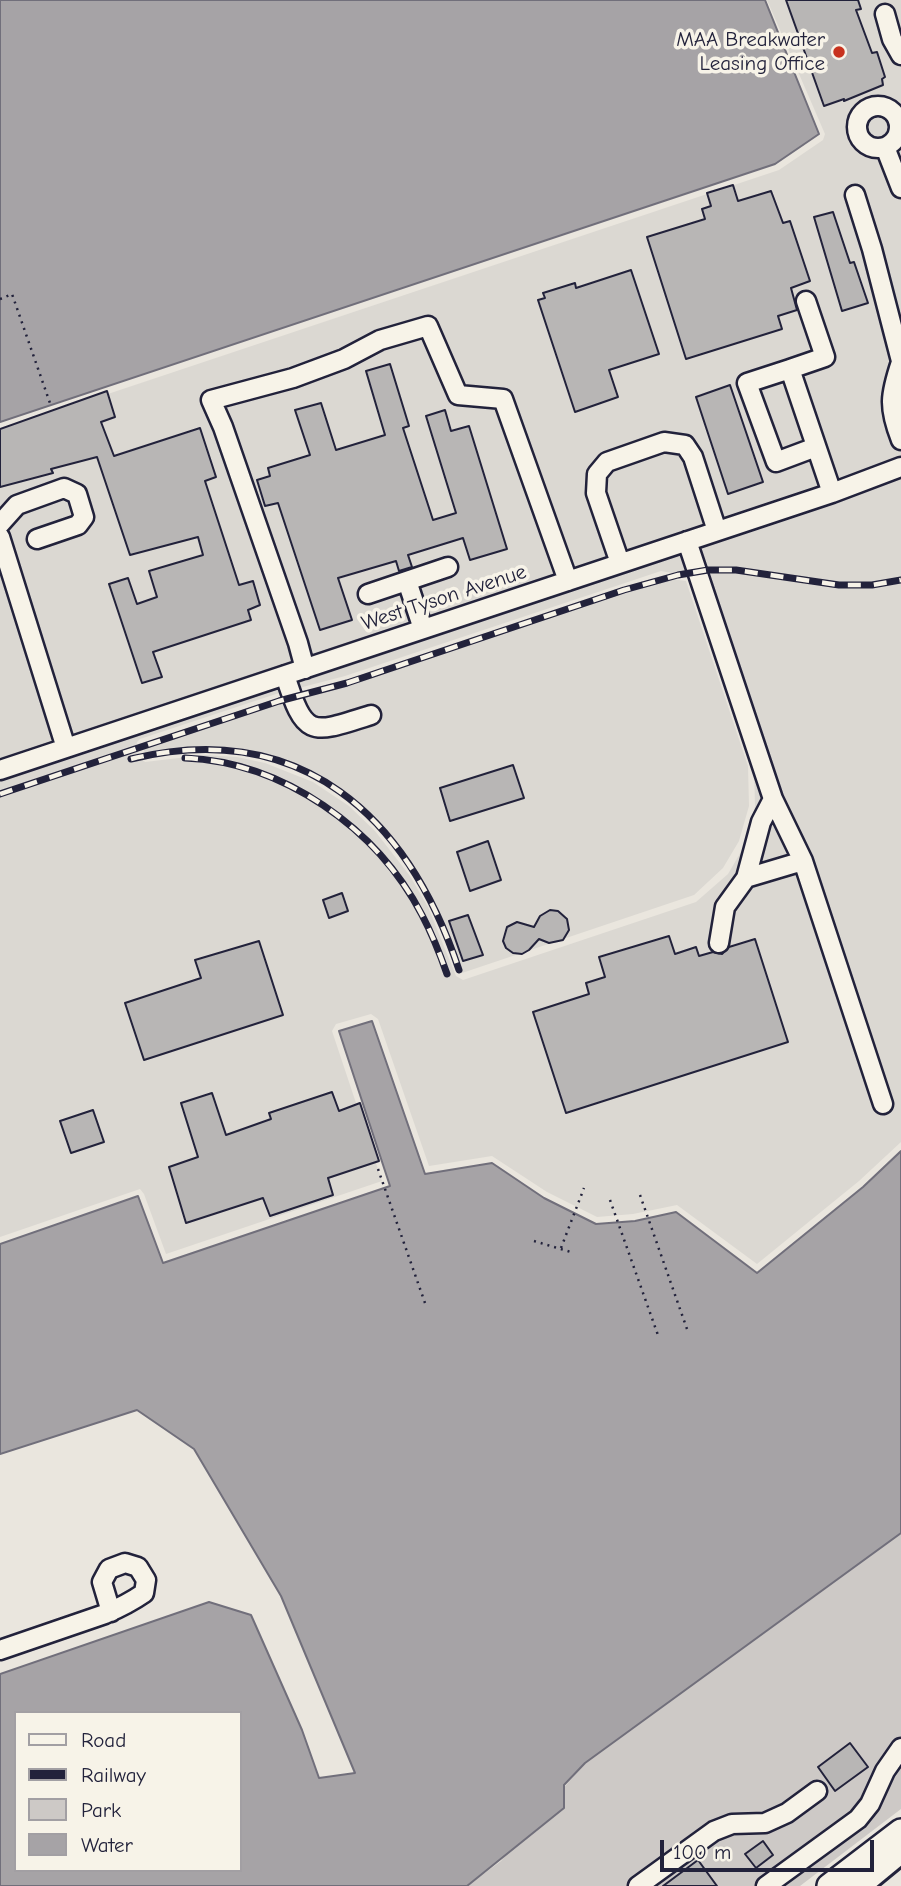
<!DOCTYPE html>
<html>
<head>
<meta charset="utf-8">
<style>
	body { margin:0 }
	#map { position:relative; width:901px; height:1886px; overflow:hidden; background:#eae6de; font-family:"Comic Neue",sans-serif }
	canvas { display:block }
	.legend { position:absolute; left:14px; top:1711px; width:228px; height:161px; box-sizing:border-box; background:#f7f3e8; border:2px solid #a29fa3; margin:0; padding:9px 12px; list-style:none; font-size:21px; color:#22223b }
	.legend li { display:flex; align-items:center; gap:14px; height:35px }
	.legend b { width:35px; border:2px solid #a29fa3 }
	.scale { position:absolute; left:660px; top:1840px; width:214px; height:32px; box-sizing:border-box; border:4px solid #22223b; border-top:0; padding-left:9px; font-size:21px; line-height:24px; white-space:nowrap; color:#22223b; -webkit-text-stroke:5px #f7f3e8; paint-order:stroke }
</style>
</head>
<body>
<div id="map">
<canvas width="901" height="1886"></canvas>
<ul class="legend">
<li><b style="height:9px;background:#f7f3e8"></b>Road</li>
<li><b style="height:9px;background:#22223b"></b>Railway</li>
<li><b style="height:19px;background:#cdc9c6"></b>Park</li>
<li><b style="height:19px;background:#a6a3a6"></b>Water</li>
</ul>
<div class="scale">100 m</div>
</div>
<script>
const c = document.querySelector('canvas').getContext('2d');
c.lineJoin = 'round';
function fill(path, color) {
  c.fillStyle = color;
  c.fill(path, 'evenodd');
}
function stroke(path, color, width, dash) {
  c.strokeStyle = color;
  c.lineWidth = width;
  c.lineCap = dash ? 'butt' : 'round';
  c.setLineDash(dash || []);
  c.stroke(path);
}
function write(font, color, halo, rows, align = 'center') {
  c.font = font + ' "Comic Neue",sans-serif';
  c.lineWidth = 7;
  c.setLineDash([]);
  c.textBaseline = 'middle';
  c.strokeStyle = halo;
  c.fillStyle = color;
  for (const [text, x, y, turn = 0] of rows) {
    c.save();
    c.translate(x, y);
    c.rotate((+turn || 0) * Math.PI / 180);
    c.textAlign = isNaN(turn) ? turn : align;
    if (halo) c.strokeText(text, 0, 0);
    c.fillText(text, 0, 0);
    c.restore();
  }
}
fill(new Path2D(`
	M767,0H901V1142L859,1181L757,1264L677,1205L633,1214L597,1217L547,1192L492,1156L429,1166L378,1019L371,1014L336,1024L332,1031L382,1181L166,1254L144,1194L140,1189L0,1237V779L841,498L0,762V430L779,170L823,140L825,134ZM661,571L689,576L754,764L755,806L745,845L728,874L696,902L463,980L456,976L428,907L410,876L375,831L349,806L313,782L265,763L237,757L204,755L145,762L142,759L136,749L137,742L140,739L276,694L345,676Z
	M664,578L686,581L748,766L749,806L739,841L723,868L694,895L462,973L434,904L416,872L379,826L353,801L316,775L266,756L237,750L204,748L146,755L142,746L279,701L347,683Z`), '#dbd8d2');
fill(new Path2D(`
	M901,1533V1809L800,1886H467L501,1861L585,1763Z`), '#cdc9c6');
const water = new Path2D(`
	M0,0H765L819,134L775,164L0,422Z
	M372,1021L425,1174L492,1163L544,1198L596,1224L635,1221L676,1212L757,1273L863,1187L901,1151V1533L585,1763L564,1785V1808L467,1886H0V1674L209,1602L251,1615L302,1730L319,1778L355,1773L281,1596L194,1449L137,1410L0,1454V1244L138,1196L163,1263L390,1186L339,1031ZM16,1713H240V1870H16Z`);
fill(water, '#a6a3a6');
stroke(water, '#716f7b', 2);
const building = new Path2D(`
	M786,0H858L861,9L856,10L872,53L877,52L885,77L882,79L883,85L844,101V99L824,106Z
	M733,185L738,201L771,191L783,223L790,221L810,281L791,288L797,310L778,316L782,329L686,359L647,237L705,219L702,209L711,206L707,193Z
	M833,212L850,263L854,262L868,303L842,311L814,217Z
	M631,270L659,354L609,370L618,397L575,412L538,300L545,298L543,293L575,283L576,288Z
	M390,364L409,426L403,428L433,520L456,513L426,416L445,410L451,431L469,426L507,549L470,560L463,538L408,555L412,567L399,571L396,561L338,578L352,620L320,630L278,503L265,506L257,480L270,476L268,468L310,455L295,410L321,403L336,450L385,435L366,371Z
	M730,385L763,482L728,494L696,397Z
	M107,391L115,417L101,422L114,456L200,428L216,477L205,481L239,585L253,581L260,605L248,610L251,620L153,652L162,677L142,683L109,584L128,578L137,604L157,597L149,571L203,555L198,537L130,555L97,457L51,469L53,473L0,487V429Z
	M513,765L524,798L450,821L440,788Z
	M488,841L501,880L470,891L457,852Z
	M342,893L348,911L329,918L323,900Z
	M550,910L558,911L567,919L569,930L563,940L549,943L539,939L529,950L522,954L513,953L506,948L503,941L507,927L517,922L534,927L540,916Z
	M468,915L483,955L463,961L449,921Z
	M669,936L675,954L696,947L699,956L713,952L722,954L729,947L755,939L788,1042L566,1113L533,1012L589,994L586,983L605,977L599,957Z
	M259,941L283,1015L144,1060L125,1003L201,978L195,960Z
	M332,1092L339,1111L360,1103L379,1161L328,1178L333,1195L270,1216L263,1198L186,1223L169,1167L198,1157L181,1103L212,1093L226,1135L271,1119L269,1113Z
	M93,1110L104,1142L71,1153L60,1121Z
	M850,1743L868,1767L835,1791L818,1767Z
	M763,1841L773,1855L756,1868L745,1854Z
	M698,1860L717,1886H663Z`);
fill(building, '#b8b6b5');
stroke(building, '#22223b', 2);
const minor = new Path2D(`
	M885,14L892,39L901,55
	M857 127a21 21 0 1 1 42 0a21 21 0 1 1-42 0Z
	M885,147L901,188
	M855,195L872,249L901,361
	M806,301L825,357L790,369L832,493
	M901,362C890,395 888,407 901,440
	M790,369L747,383L776,462L816,447
	M0,524L17,505L64,488L77,494L84,517L78,525L37,539
	M0,537L66,748
	M687,541L773,799L761,822L746,878L725,907L719,943
	M620,563L596,493L597,474L607,462L664,442L685,445L693,457L717,531
	M407,581L423,629
	M368,594L448,567
	M305,669L298,643L223,427L211,400L293,378L344,359L380,340L428,326L458,395L503,399L568,581
	M285,675C305,739 311,734 371,715
	M0,770L832,493L901,467
	M773,799L803,861L883,1104
	M746,878L803,861
	M0,1650L105,1614C119,1608 131,1602 144,1593L146,1580L138,1567L125,1563L109,1569L102,1582L111,1612
	M638,1886L714,1831L732,1824L765,1823L787,1813L817,1791
	M766,1886L858,1819L870,1804L885,1771L901,1748`);
const major = new Path2D(`
	M829,1886L901,1831`);
const highway = new Path2D(`
	M856,1886L901,1849`);
stroke(minor, '#22223b', 23);
stroke(major, '#22223b', 28);
stroke(highway, '#22223b', 32);
stroke(new Path2D(`
	M0,299L12,294L51,406
	M378,1169L425,1303
	M640,1195L687,1329
	M610,1200L659,1338
	M534,1241L574,1253
	M561,1248L584,1188`), '#22223b', 2.5, [2, 5]);
stroke(minor, '#f7f3e8', 18);
stroke(major, '#f7f3e8', 23);
stroke(highway, '#f7f3e8', 26);
const rail = new Path2D(`
	M185,758C283,762 377,828 422,915C432,934 440,954 447,974
	M131,759C301,718 408,816 459,970
	M0,794L279,701L347,683L624,590L678,575L708,570H736L839,585H872L901,580`);
stroke(rail, '#22223b', 7);
stroke(rail, '#f7f3e8', 4.5, [13]);
for (const [x, y, r, color] of [
	[839,52,7,"#c8321e"]
]) {
  const dot = new Path2D();
  dot.arc(x, y, r, 0, 2 * Math.PI);
  c.fillStyle = color;
  c.fill(dot);
  stroke(dot, '#f7f3e8', 2.5);
}
write('21px', '#22223b', '#f7f3e8', [
	["MAA Breakwater",825,40],
	["Leasing Office",825,64]
], 'right');
write('21px', '#22223b', '#f7f3e8', [
	["West Tyson Avenue",444,598,-18]
]);
</script>
</body>
</html>
